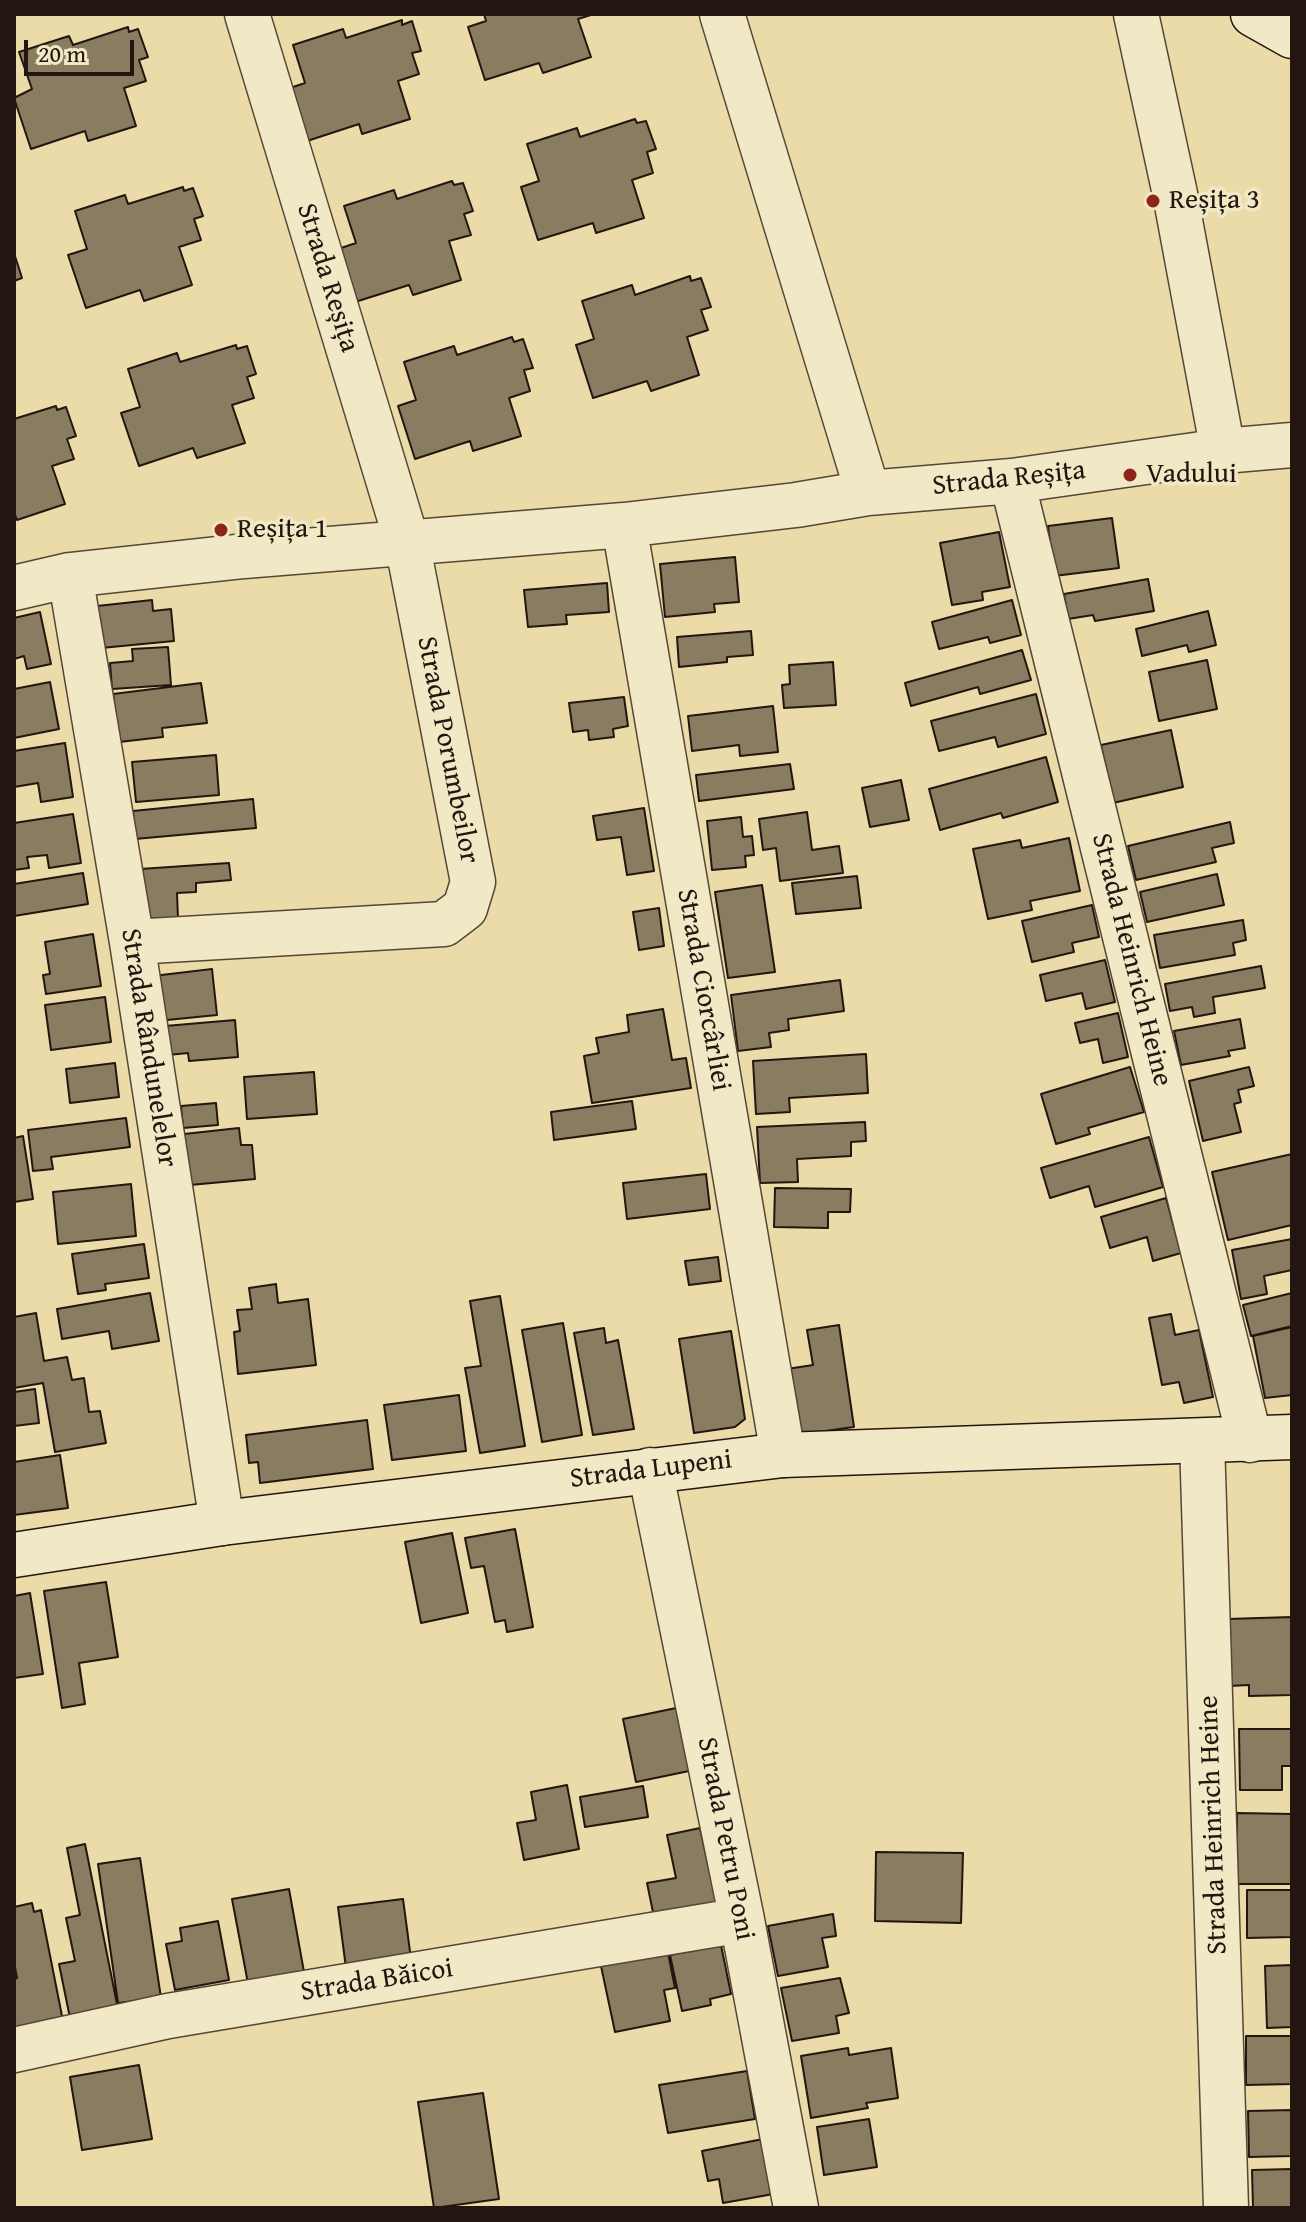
<!DOCTYPE html>
<html>
<head>
<meta charset="utf-8">
<style>
	body { margin:0 }
	#map { position:relative; width:1306px; height:2222px; overflow:hidden; background:#eadba8; font-family:"Gentium Book Plus",serif }
	canvas { display:block }
	.frame { position:absolute; inset:0; border:16px solid #231611; pointer-events:none }
	.scale { position:absolute; left:24px; top:40px; width:110px; height:36px; box-sizing:border-box; border:4px solid #231611; border-top:0; padding-left:10px; font-size:24px; line-height:28px; white-space:nowrap; color:#231611; -webkit-text-stroke:6px #f1e8c6; paint-order:stroke }
</style>
</head>
<body>
<div id="map">
<canvas width="1306" height="2222"></canvas>
<div class="frame"></div>
<div class="scale">20 m</div>
</div>
<script>
const c = document.querySelector('canvas').getContext('2d');
c.lineJoin = 'round';
function fill(path, color) {
  c.fillStyle = color;
  c.fill(path, 'evenodd');
}
function stroke(path, color, width, dash) {
  c.strokeStyle = color;
  c.lineWidth = width;
  c.lineCap = dash ? 'butt' : 'round';
  c.setLineDash(dash || []);
  c.stroke(path);
}
function write(font, color, halo, rows, align = 'center') {
  c.font = font + ' "Gentium Book Plus",serif';
  c.lineWidth = 7;
  c.setLineDash([]);
  c.textBaseline = 'middle';
  c.strokeStyle = halo;
  c.fillStyle = color;
  for (const [text, x, y, turn = 0] of rows) {
    c.save();
    c.translate(x, y);
    c.rotate((+turn || 0) * Math.PI / 180);
    c.textAlign = isNaN(turn) ? turn : align;
    if (halo) c.strokeText(text, 0, 0);
    c.fillText(text, 0, 0);
    c.restore();
  }
}
const building = new Path2D(`
	M484,14H594L578,19L591,57L543,73L539,63L485,80L468,27L486,21Z
	M402,20V25L412,21L421,51L412,53L419,74L398,81L410,119L362,134L359,124L304,142L287,89L305,83L293,45L343,29L346,38Z
	M128,27L129,32L138,29L148,57L139,60L146,81L124,88L136,126L88,141L85,131L31,149L14,98L32,89L19,52L69,36L73,45Z
	M635,119L637,123L646,121L656,149L647,152L653,173L632,180L644,218L596,233L593,223L538,240L521,187L539,181L527,144L577,128L580,137Z
	M452,181L454,185L463,183L473,211L464,214L471,235L449,241L461,280L413,295L409,285L355,302L338,249L356,243L344,206L394,190L397,199Z
	M183,187L184,191L193,188L203,216L194,219L201,240L179,247L192,285L144,301L140,290L86,308L68,255L87,249L75,211L125,195L128,204Z
	M14,253L22,278L14,281Z
	M690,276L691,281L701,278L711,307L701,310L708,330L687,337L699,375L651,391L647,381L593,398L576,345L594,339L582,301L632,285L635,295Z
	M512,337L514,342L523,339L533,368L524,370L530,391L509,398L521,436L473,451L470,441L415,459L398,406L416,400L404,362L454,346L457,355Z
	M236,345L237,349L247,346L256,374L247,377L254,398L232,405L245,443L197,458L193,448L139,466L121,413L140,407L128,369L177,353L180,362Z
	M56,406L57,410L66,407L76,436L67,439L74,459L52,466L65,504L17,520L14,512V419Z
	M1112,518L1119,568L1054,576L1048,526Z
	M999,532L1010,587L982,592L983,600L952,605L940,543Z
	M735,557L739,602L714,604L715,612L665,617L660,564Z
	M1148,579L1154,611L1095,621L1093,615L1068,619L1064,594Z
	M607,583L609,612L566,615L567,624L528,627L524,590Z
	M152,600L153,611L171,609L174,641L101,648L97,606Z
	M1012,600L1021,635L990,643L988,637L939,649L932,622Z
	M1208,611L1216,645L1189,652L1187,645L1142,656L1136,629Z
	M40,612L51,664L27,669L24,656L14,659V618Z
	M751,631L753,655L727,657V662L679,667L677,637Z
	M168,647L171,685L112,689L110,663L133,661L132,649Z
	M1022,650L1031,680L980,694L978,687L911,706L905,683Z
	M1207,660L1217,709L1159,721L1149,672Z
	M833,662L836,705L784,708L782,685L790,684L789,665Z
	M50,682L59,729L14,738V689Z
	M201,683L207,723L162,728L163,737L119,742L113,694Z
	M1036,694L1046,734L998,747L995,737L939,751L931,721Z
	M624,697L628,726L613,729L614,737L589,740L588,730L573,732L569,703Z
	M773,706L778,752L740,756L739,745L692,751L688,716Z
	M1171,730L1183,787L1113,803L1101,745Z
	M65,743L73,797L41,802L38,783L14,787V751Z
	M216,755L219,795L136,802L132,762Z
	M1046,757L1058,802L1003,818L1001,813L940,830L929,789Z
	M790,764L794,789L699,801L696,775Z
	M901,780L909,820L870,827L862,788Z
	M253,799L256,828L135,839L133,811Z
	M644,808L654,871L627,875L621,837L597,840L593,816Z
	M807,812L812,850L839,846L843,873L780,881L776,848L763,850L759,819Z
	M73,814L81,863L49,868L47,855L27,857L29,868L14,870V823Z
	M741,817L743,837L752,836L754,855L745,856L746,867L712,870L707,821Z
	M1230,822L1234,843L1212,848L1216,862L1136,880L1128,846Z
	M1069,838L1080,891L1030,901L1032,910L988,919L973,849L1020,840L1022,848Z
	M229,863L231,880L196,883V892L177,893L178,918L144,921L140,869Z
	M83,873L88,904L14,916V884Z
	M1217,874L1224,905L1147,922L1140,892Z
	M857,876L861,908L796,914L792,883Z
	M762,885L775,972L728,978L715,892Z
	M1092,905L1099,937L1072,943L1074,952L1032,962L1022,921Z
	M659,908L664,946L639,950L633,912Z
	M1243,920L1246,940L1233,943L1235,955L1160,968L1154,935Z
	M93,934L101,986L46,994L43,975L50,974L45,942Z
	M1105,960L1115,1002L1086,1009L1082,993L1046,1001L1040,975Z
	M1261,966L1265,988L1213,997L1215,1013L1194,1017L1192,1007L1170,1011L1165,984Z
	M212,969L217,1015L157,1021L153,976Z
	M840,980L844,1011L788,1019L789,1030L769,1033L771,1047L738,1051L731,995Z
	M105,997L111,1042L51,1050L45,1005Z
	M663,1009L672,1060L686,1058L691,1088L592,1103L584,1056L599,1053L596,1038L629,1032L627,1015Z
	M1118,1013L1128,1057L1103,1063L1098,1039L1080,1043L1075,1023Z
	M1240,1019L1245,1048L1228,1051L1230,1056L1181,1065L1174,1031Z
	M235,1020L238,1057L189,1061L188,1053L168,1055L165,1026Z
	M866,1054L868,1093L789,1098L790,1112L756,1114L753,1061Z
	M115,1063L119,1097L70,1103L66,1069Z
	M1130,1067L1144,1112L1088,1128L1090,1134L1056,1144L1041,1094Z
	M1249,1067L1254,1086L1238,1090L1241,1102L1234,1104L1241,1132L1203,1141L1189,1081Z
	M314,1072L317,1114L247,1119L244,1077Z
	M632,1101L636,1129L554,1140L551,1112Z
	M216,1103L218,1125L183,1128L181,1106Z
	M126,1118L130,1147L51,1157L53,1169L33,1171L28,1130Z
	M865,1122L866,1141L851,1142V1156L797,1159L798,1182L760,1183L757,1127Z
	M239,1128L241,1145H252L255,1179L190,1185L184,1134Z
	M23,1136L33,1199L14,1202V1138Z
	M1149,1137L1163,1187L1095,1207L1089,1186L1050,1198L1041,1168Z
	M1292,1154V1225L1228,1240L1212,1172Z
	M706,1174L710,1209L627,1219L623,1183Z
	M131,1184L136,1236L58,1244L53,1192Z
	M775,1188L851,1189L850,1212H828V1228L774,1227Z
	M1166,1198L1181,1253L1153,1261L1147,1237L1110,1248L1101,1217Z
	M1292,1239V1270L1264,1276L1267,1294L1241,1299L1232,1250Z
	M144,1244L149,1278L105,1284L106,1290L78,1294L72,1254Z
	M718,1257L721,1281L689,1285L685,1261Z
	M276,1284L278,1303L308,1299L316,1365L238,1374L234,1332L240,1331L237,1310L252,1309L249,1288Z
	M150,1293L159,1341L112,1349L109,1331L62,1339L57,1309Z
	M1292,1293V1326L1251,1336L1243,1305Z
	M500,1296L525,1446L480,1453L465,1368L481,1366L470,1301Z
	M36,1313L44,1361L67,1357L72,1380L84,1378L89,1412L100,1411L106,1443L55,1452L43,1383L14,1388V1317Z
	M1171,1314L1175,1335L1199,1330L1213,1397L1184,1403L1179,1382L1162,1385L1149,1318Z
	M563,1323L582,1435L542,1442L522,1330Z
	M839,1325L854,1427L797,1435L787,1369L813,1365L807,1330Z
	M1292,1327V1395L1265,1398L1253,1336Z
	M604,1328L606,1343L618,1340L634,1429L593,1435L574,1333Z
	M731,1331L745,1419L735,1427L694,1433L679,1339Z
	M35,1389L39,1423L14,1426V1392Z
	M459,1395L466,1451L392,1460L384,1405Z
	M367,1420L373,1469L260,1483L258,1462L249,1463L246,1435Z
	M60,1455L68,1508L14,1515V1462Z
	M515,1529L533,1627L507,1632L505,1620L495,1622L484,1566L471,1568L465,1538Z
	M452,1533L468,1613L421,1623L405,1542Z
	M106,1582L118,1657L79,1663L85,1704L62,1708L44,1591Z
	M30,1593L43,1674L14,1678V1596Z
	M1292,1617V1695L1249,1696V1685L1229,1686L1227,1619Z
	M681,1707L694,1770L636,1782L623,1719Z
	M1239,1729H1292V1766H1282V1790H1240Z
	M567,1785L579,1849L524,1860L517,1823L536,1820L531,1792Z
	M643,1786L648,1817L585,1827L580,1797Z
	M1237,1813L1292,1814V1884H1236Z
	M700,1828L717,1904L654,1917L647,1883L676,1878L667,1835Z
	M85,1844L119,2014L71,2023L59,1964L75,1961L66,1918L80,1915L67,1848Z
	M876,1852L963,1853L961,1923L875,1921Z
	M140,1858L161,1998L118,2003L98,1864Z
	M289,1889L306,1983L250,1994L232,1899Z
	M1247,1890H1292V1937L1247,1938Z
	M403,1899L411,1959L346,1968L338,1907Z
	M32,1903L34,1912L41,1910L64,2026L14,2036V1979L17,1978L14,1962V1907Z
	M833,1914L836,1936L822,1938L828,1967L778,1976L768,1926Z
	M218,1921L229,1980L175,1990L166,1944L182,1941L180,1928Z
	M721,1945L731,1994L710,1999L711,2005L682,2011L670,1955Z
	M668,1953L675,1988L664,1990L670,2021L615,2032L601,1966Z
	M1292,1965V2027L1267,2028L1265,1966Z
	M840,1978L849,2013L836,2016L839,2033L792,2041L781,1988Z
	M1246,2036H1292V2084L1246,2085Z
	M848,2048L849,2055L891,2048L898,2098L866,2103L868,2108L811,2118L801,2056Z
	M139,2065L152,2139L82,2150L70,2077Z
	M747,2071L755,2119L668,2133L659,2085Z
	M483,2093L499,2199L434,2208L418,2102Z
	M1292,2110V2156L1249,2157L1248,2111Z
	M869,2119L877,2167L824,2175L817,2127Z
	M768,2138L779,2193L723,2203L719,2179L708,2181L702,2151Z
	M1292,2169V2208H1253L1252,2170Z`);
fill(building, '#8a7c60');
stroke(building, '#231611', 2);
const street = new Path2D(`
	M722,14L868,493
	M1136,14L1175,194L1223,451
	M1012,481L1250,1440
	M624,525L783,1455
	M70,575L132,942L222,1523
	M14,588L70,575L244,556L624,525L796,505L868,493L1012,481L1223,451L1292,445
	M132,942L444,924L465,908L473,882L407,542L247,14
	M1202,1441L1226,2208
	M650,1470L742,1920L796,2208
	M14,2050L168,2016L742,1920`);
const secondary = new Path2D(`
	M1253,14L1292,36
	M14,1555L222,1523L783,1455L1292,1437`);
stroke(street, '#554737', 47);
stroke(secondary, '#231611', 47);
stroke(street, '#f1e8c6', 44);
stroke(secondary, '#f1e8c6', 44);
for (const [x, y, r, color] of [
	[1153,201,8,"#8f2418"],
	[1130,475,8,"#8f2418"],
	[221,530,8,"#8f2418"]
]) {
  const dot = new Path2D();
  dot.arc(x, y, r, 0, 2 * Math.PI);
  c.fillStyle = color;
  c.fill(dot);
  stroke(dot, '#f1e8c6', 3);
}
write('28px', '#231611', '#f1e8c6', [
	["Reșița 3",1169,201],
	["Vadului",1146,475],
	["Reșița 1",237,530]
], 'left');
write('28px', '#231611', '#f1e8c6', [
	["Strada Reșița",327,278,73],
	["Strada Reșița",1009,479,-6],
	["Strada Porumbeilor",447,750,79],
	["Strada Heinrich Heine",1131,960,76],
	["Strada Ciorcârliei",703,990,80],
	["Strada Rândunelelor",148,1048,81],
	["Strada Lupeni",651,1470,-7],
	["Strada Heinrich Heine",1214,1825,-92],
	["Strada Petru Poni",725,1839,79],
	["Strada Băicoi",377,1981,-9]
]);
</script>
</body>
</html>
